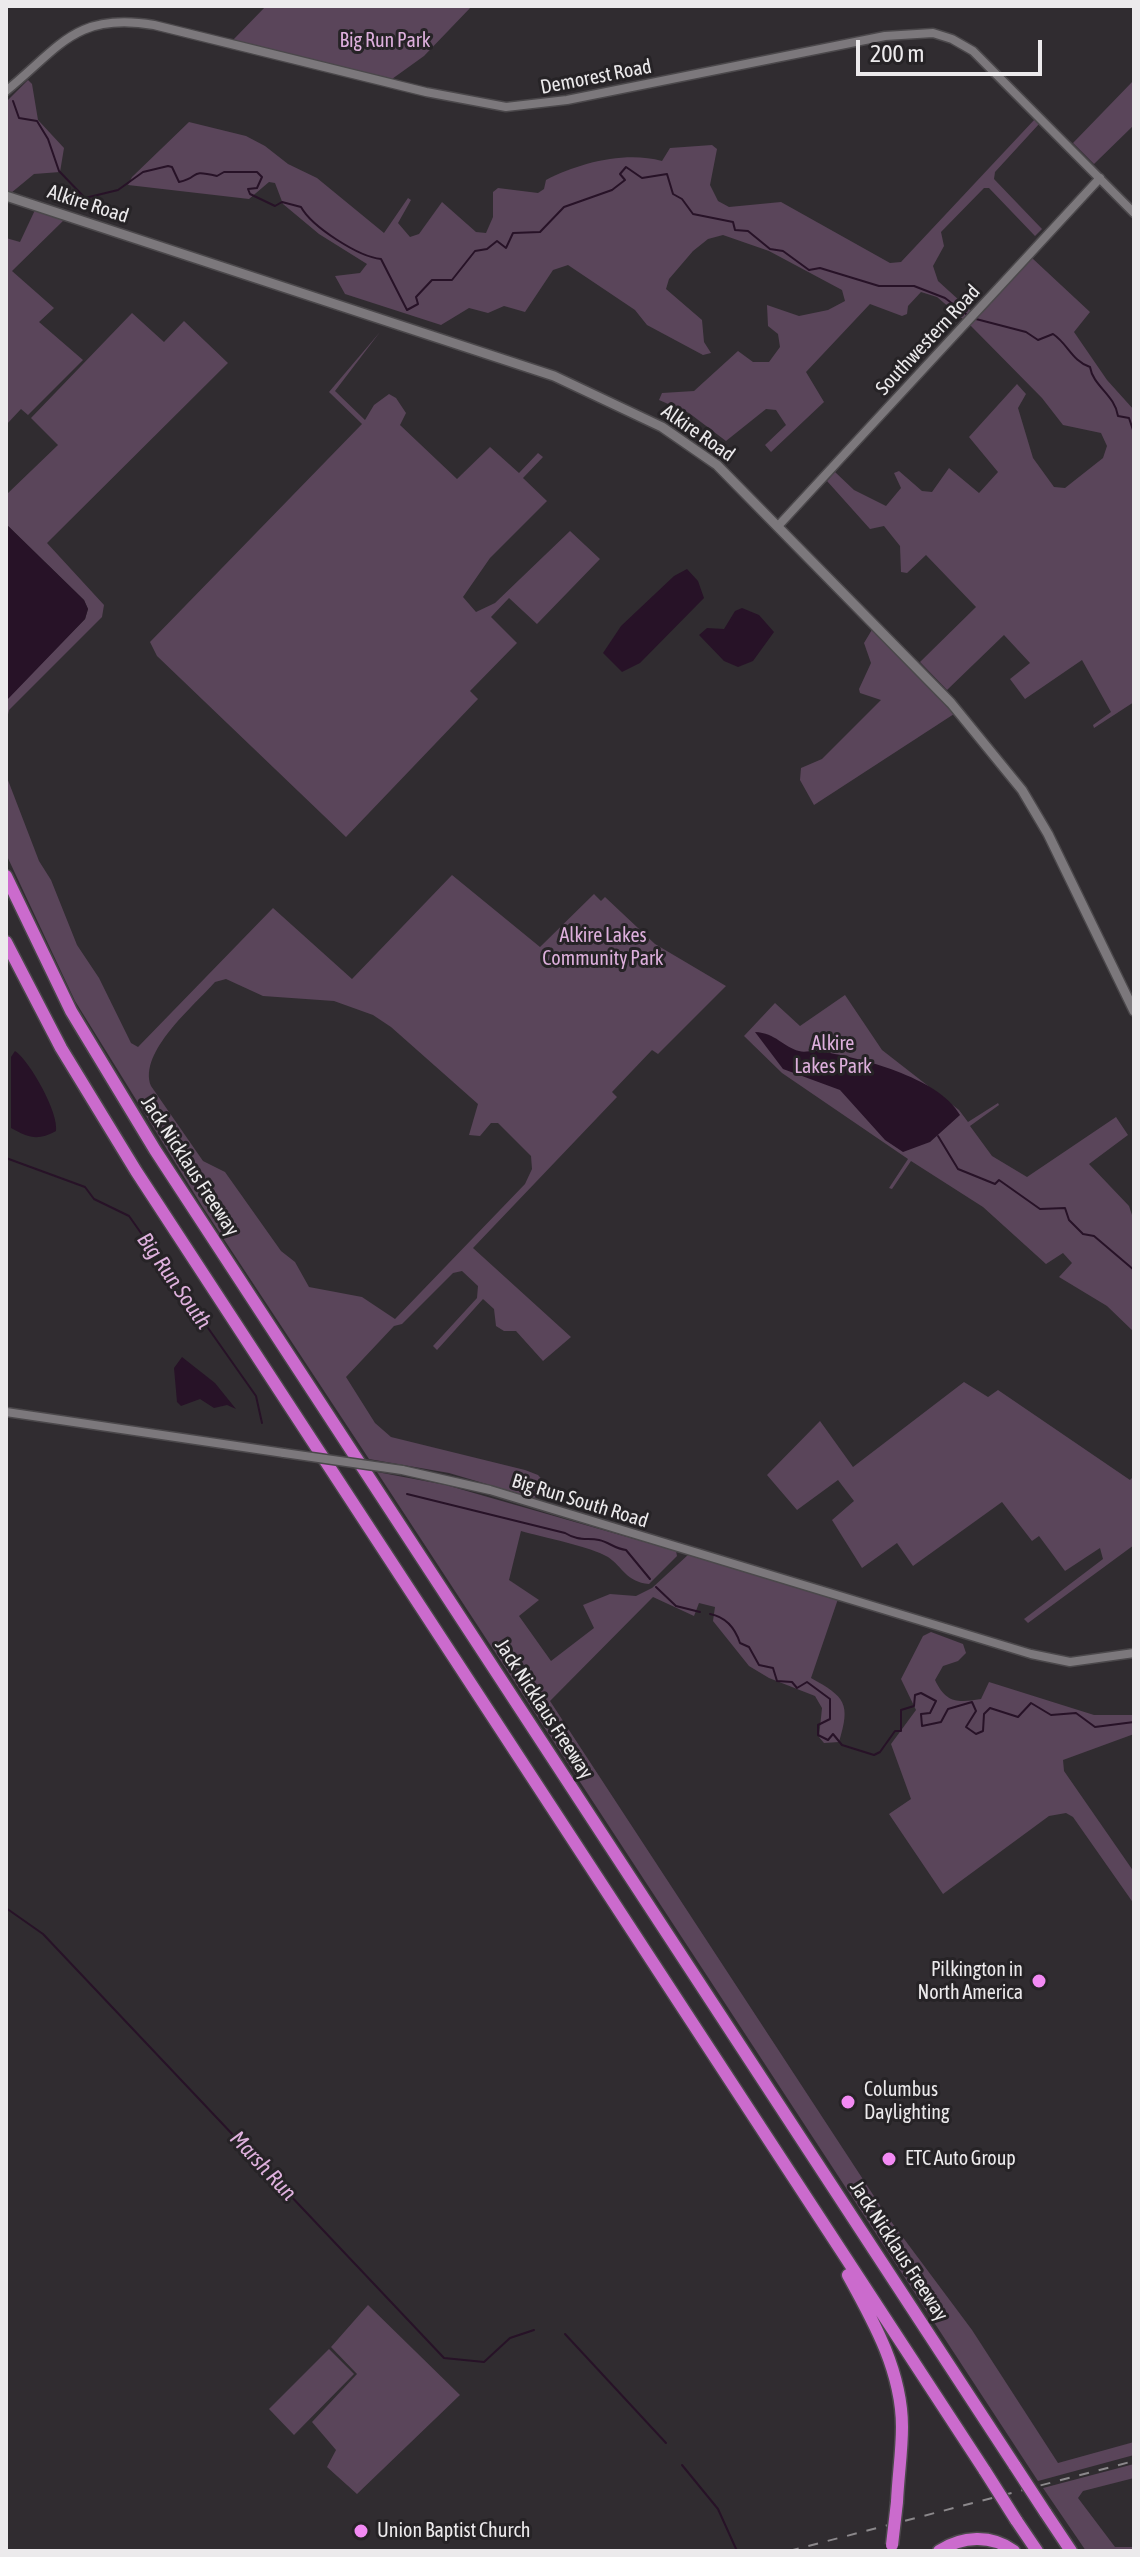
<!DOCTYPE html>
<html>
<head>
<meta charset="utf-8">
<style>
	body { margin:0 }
	#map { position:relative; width:1140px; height:2557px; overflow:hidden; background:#302c30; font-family:"Asap Condensed",sans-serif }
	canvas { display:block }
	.frame { position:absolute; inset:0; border:8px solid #eceaec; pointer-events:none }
	.scale { position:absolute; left:856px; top:40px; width:186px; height:36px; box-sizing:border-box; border:4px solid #eceaec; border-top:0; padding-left:10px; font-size:24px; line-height:28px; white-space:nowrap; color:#eceaec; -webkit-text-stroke:6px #262326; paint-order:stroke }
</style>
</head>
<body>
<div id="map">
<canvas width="1140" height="2557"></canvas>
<div class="frame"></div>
<div class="scale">200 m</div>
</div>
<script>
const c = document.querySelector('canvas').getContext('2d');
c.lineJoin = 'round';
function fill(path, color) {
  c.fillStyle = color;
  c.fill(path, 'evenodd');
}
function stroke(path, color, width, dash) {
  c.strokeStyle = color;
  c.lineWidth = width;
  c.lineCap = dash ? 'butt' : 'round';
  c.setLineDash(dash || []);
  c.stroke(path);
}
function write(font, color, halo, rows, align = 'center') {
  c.font = font + ' "Asap Condensed",sans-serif';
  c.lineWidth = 6;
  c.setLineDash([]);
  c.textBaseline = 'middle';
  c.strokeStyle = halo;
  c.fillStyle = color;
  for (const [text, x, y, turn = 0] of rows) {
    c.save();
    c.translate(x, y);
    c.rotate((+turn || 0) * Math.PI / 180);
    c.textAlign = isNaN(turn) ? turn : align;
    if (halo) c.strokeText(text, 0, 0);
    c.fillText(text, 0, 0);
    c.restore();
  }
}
fill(new Path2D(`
	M266,6H472L424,56L392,79L233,40Z
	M28,80L32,84L38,120L64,148L60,172L34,174L11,193L6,191V102Z
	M1134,80V125L1094,164L1073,143Z
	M1035,119L1039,124L995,172L994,179L1042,229L1035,236L989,188H984L941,232L944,246L933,266L938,281L971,311L963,319L937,297L921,292L908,306L907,314L902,316L870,304L806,372L824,402L771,452L765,445L786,425L776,410L766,409L726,441L689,413L659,400L662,393L694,391L738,351L753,362H769L780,347L778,334L768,326L767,305L799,316L828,310L845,301L842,290L769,251L723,235L708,239L693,251L669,279L666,289L702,320L704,342L711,353L703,355L647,325L635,310L568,265L553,270L525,312L504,306L488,313L469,308L441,325L345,294L335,276L360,273L367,264L319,234L283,204L275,183L269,182L249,199L128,185L132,177L189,122L246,136L265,146L288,164L317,178L384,233L408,198L411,200L398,223L410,237L419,234L442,202L476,232L486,233L493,217V192L498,188L538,193L544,189L546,180C579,163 625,151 662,161L670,148L712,145L717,149L710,185L718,201L729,207L781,202L890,263L901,262Z
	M35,210L64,220L12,271L54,308L39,322L83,360L28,415L21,409L6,425V238L20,242Z
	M1032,258L1090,312L1074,332L1107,380L1134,410V702L1094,728L1093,725L1111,712L1082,660L1025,699L1010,679L1030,663L1004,635L947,690L920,662L976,607L926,555L907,573L901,572L900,546L884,526L870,529L827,481L835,472L854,490L886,506L901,488L894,473L899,471L922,491L932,492L949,468L979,493L998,472L969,437L1017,384L1026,394L1018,408L1033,458L1054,487L1065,488L1103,458L1107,446L1101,433L1063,425L1042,398L970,325Z
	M132,313L164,342L184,321L228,363L47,543L104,605L102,617L9,710L6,724V700L85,619L88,609L84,600L6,524V495L58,445L31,418Z
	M380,332L335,391L365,420L374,405L389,394L396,398L406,413L400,425L457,479L490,447L519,473L538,453L543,457L523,478L547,501L490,558L463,597L476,612L495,603L570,531L600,559L537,624L509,598L491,617L517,643L470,691L478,699L346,837L157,656L150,642L362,424L329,392Z
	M873,628L954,714L814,805L800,780L801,768L822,759L881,700L860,693L859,689L871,663L864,643Z
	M6,775L39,861L51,880L77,945L99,978L131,1043L138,1047L273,908L352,979L452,875L540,947L594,894L601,901L605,897L655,944L726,986L658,1054L652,1050L612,1092L617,1097L473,1248L571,1337L543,1361L516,1331H504L496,1326L494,1309L483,1299L437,1350L433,1346L477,1298L478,1286L462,1271L453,1273L402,1324L394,1326L346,1377L375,1423L391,1437L525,1470L538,1475L545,1483L541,1495L534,1498L449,1473L369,1459L202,1206L75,1001L6,854ZM226,979L263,996L334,1001L373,1015L391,1027L478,1104L469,1135L480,1136L491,1123H498L531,1156L532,1169L525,1184L395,1319L362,1297L309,1287L295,1262L281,1251L225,1172L203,1161L151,1086C138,1052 194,1006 215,982Z
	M845,995L882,1050L959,1110L968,1122L998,1103L999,1105L970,1126L992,1156L1027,1177L1116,1117L1128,1135L1089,1164L1129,1206L1134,1221V1332L1107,1306L1059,1277L1072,1263L1063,1253L1046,1264L983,1207L911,1161L892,1189L889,1188L908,1159L782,1073L744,1036L775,1003L800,1026Z
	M964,1382L988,1397L998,1390L1130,1480L1134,1476V1545L1028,1623L1024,1619L1103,1559L1100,1548L1065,1571L1039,1536L1032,1541L1002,1502L913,1566L897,1543L862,1568L832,1520L854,1501L838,1480L797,1510L767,1475L820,1421L853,1467Z
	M377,1472L446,1485L676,1551L677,1556L649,1584C626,1582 623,1567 608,1557C592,1547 542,1537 521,1531L509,1580L539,1600L519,1616L551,1661L594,1628L583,1605L610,1594L636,1596L652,1588L689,1554L838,1599L811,1678C845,1697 851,1703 839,1742L824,1743L819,1737L822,1708L815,1696L769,1678L749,1666L713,1621L715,1607L699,1603L694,1616L653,1597L550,1701L887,2216L972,2330L1058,2463L1134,2442V2455L1038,2481Z
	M931,1632L963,1644L966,1653L958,1661L943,1666L935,1680C946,1703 957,1703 981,1699L989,1682L1094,1715H1134V1734L1063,1760L1064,1771L1134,1872V1904L1073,1817L1066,1813L1049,1816L943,1894L889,1814L911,1799L891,1744L916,1710L901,1679L923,1636Z
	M368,2305L460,2395L357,2494L327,2467L336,2450L312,2422L357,2374L331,2347Z
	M329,2349L354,2374L294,2435L269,2409Z
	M1134,2464V2478L1083,2491L1078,2498L1115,2547H1134V2551H1086L1043,2488Z`), '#5a455a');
fill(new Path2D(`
	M6,524L84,600L88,609L85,619L7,700Z
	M687,569L698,581L704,598L640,663L622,672L603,653L621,626L674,576Z
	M742,608L759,615L774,632L753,661L738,667L724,661L699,635L707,628L724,629L735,611Z
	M755,1032C776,1033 783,1047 799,1051C805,1053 812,1050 818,1051C858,1057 939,1077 960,1115L930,1142L903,1152L885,1140L840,1090L783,1069Z
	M15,1051C30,1061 59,1113 56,1131C38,1141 29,1138 11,1128V1057Z
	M182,1357L215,1383L236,1409L227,1405L214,1408L200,1399L181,1406L177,1402L174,1368Z`), '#271227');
stroke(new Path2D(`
	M13,101L19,118L37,121L48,139L59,171L85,198L118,190L143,172L168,166L172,167L179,182C202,177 187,169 217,176L224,172H257L262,177L257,188L248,189L250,194L275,206L282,202L301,207C312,227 359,257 381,259L407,310L418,304L416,297L432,280H452L475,251L487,249L497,241L506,248L513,233L540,232L564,207L612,190L625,180L620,174L626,167L642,178L667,174L673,194L682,199L693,214L733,222L735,230L748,231L770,249L783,251L809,270L820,268L879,286H914L945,298L966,314
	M976,319L1026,332L1038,340L1053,334C1068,344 1072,361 1090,367C1093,386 1115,395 1118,416L1129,418L1134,433
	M938,1136L958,1169L995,1184L999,1180L1040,1209L1065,1208L1069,1220L1083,1234L1094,1236L1134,1270
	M6,1158L85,1187L94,1199L129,1216L256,1396L262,1423
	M407,1494L565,1533C578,1541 586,1538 599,1540C609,1542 615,1549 626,1550L650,1579
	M656,1587L676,1606L700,1612
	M710,1614C726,1617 735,1628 740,1643L749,1647L759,1665L773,1668L777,1681L792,1682L797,1688L807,1682L830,1699V1719L818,1725V1735L828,1740L833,1734L842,1745L874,1755L880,1752L895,1731H901V1710L914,1706L915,1695L921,1693L936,1701L930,1713L921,1714L922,1726L941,1722L948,1709L972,1702L976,1711L966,1727L976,1734L983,1731L984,1714L990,1708L1018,1717L1031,1703L1051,1715L1076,1713L1095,1727L1134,1722
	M6,1908L43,1934L444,2358L484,2362L510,2338L534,2330
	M565,2334L666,2443
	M682,2465L718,2509L737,2551`), '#271227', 2);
const tertiary = new Path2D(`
	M6,91C61,46 76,12 154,25L426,92L506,107L567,100L885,36L933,33L952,39L973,51L1134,213
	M779,525L1100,178
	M6,1412L284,1453
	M402,1470L490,1490L1031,1654L1070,1662L1134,1653`);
const secondary = new Path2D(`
	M6,196L554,376L662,427L717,465L951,703L1022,790L1048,834L1134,1011`);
const motorway = new Path2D(`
	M6,876L71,1011L155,1150L1015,2466
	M6,942L61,1048L136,1171L985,2471
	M848,2275C874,2322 902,2372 902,2427C902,2452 898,2477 897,2502
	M1045,2512L1071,2551
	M1016,2520L1037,2551
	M939,2551C962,2536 991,2534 1014,2551`);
stroke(tertiary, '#4b484b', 11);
stroke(secondary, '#4b484b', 12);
stroke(motorway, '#4b484b', 15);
stroke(tertiary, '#7c787c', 8);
stroke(secondary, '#7c787c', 9);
stroke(motorway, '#cb6bcd', 12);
stroke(new Path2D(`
	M789,2551L1134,2461`), '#8b888b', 2, [10, 10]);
const tertiaryBridge = new Path2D(`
	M284,1453L402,1470`);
const motorwayBridge = new Path2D(`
	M1015,2466L1045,2512
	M985,2471L1016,2520
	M892,2545L897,2502`);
stroke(tertiaryBridge, '#4b484b', 11, []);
stroke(motorwayBridge, '#4b484b', 15, []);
stroke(tertiaryBridge, '#7c787c', 8);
stroke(motorwayBridge, '#cb6bcd', 12);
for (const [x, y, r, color] of [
	[1039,1981,8,"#f28af3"],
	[848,2102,8,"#f28af3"],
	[889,2159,8,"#f28af3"],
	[361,2531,8,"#f28af3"]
]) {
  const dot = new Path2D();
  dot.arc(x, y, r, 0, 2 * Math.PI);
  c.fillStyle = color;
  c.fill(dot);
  stroke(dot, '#262326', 3);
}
write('20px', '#ddafdc', '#262326', [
	["Big Run Park",385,41],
	["Alkire Lakes",603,936],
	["Community Park",603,959],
	["Alkire",833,1044],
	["Lakes Park",833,1067]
]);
write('20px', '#eceaec', '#262326', [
	["Demorest Road",596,77,-11],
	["Alkire Road",88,204,18],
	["Southwestern Road",928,340,-47],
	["Alkire Road",698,433,35],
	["Jack Nicklaus Freeway",190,1166,57],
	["Big Run South Road",580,1501,17],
	["Jack Nicklaus Freeway",544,1709,57],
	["Jack Nicklaus Freeway",899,2251,57]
]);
write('20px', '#eceaec', '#262326', [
	["Pilkington in",1023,1970,"right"],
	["North America",1023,1993,"right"],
	["Columbus",864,2090],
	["Daylighting",864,2113],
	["ETC Auto Group",905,2159],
	["Union Baptist Church",377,2531]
], 'left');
write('italic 22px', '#dfb1de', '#262326', [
	["Big Run South",174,1281,55],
	["Marsh Run",263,2166,47]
]);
</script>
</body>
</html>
